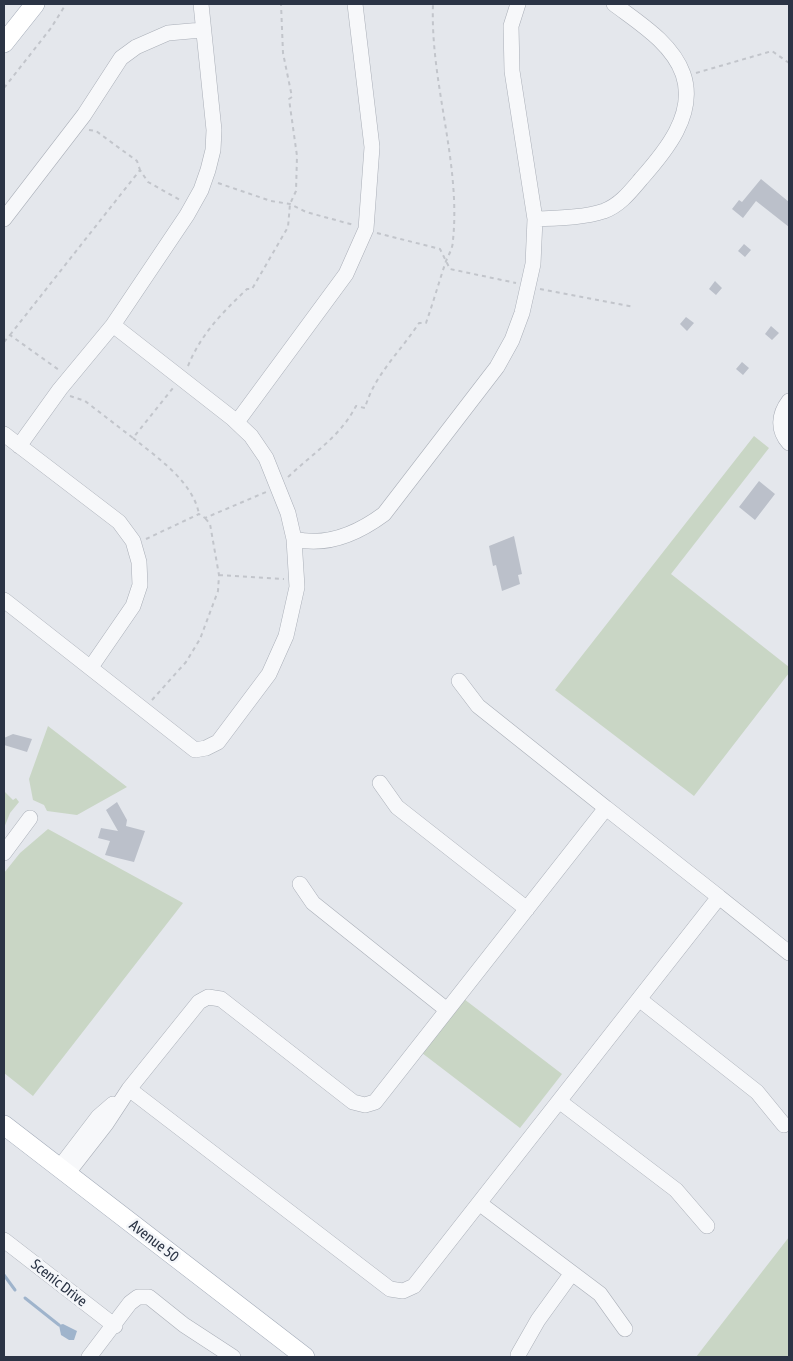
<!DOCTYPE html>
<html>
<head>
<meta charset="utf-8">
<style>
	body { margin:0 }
	#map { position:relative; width:793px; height:1361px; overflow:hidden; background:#e4e7ec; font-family:"Asap Condensed",sans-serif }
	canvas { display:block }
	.frame { position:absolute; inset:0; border:5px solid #2b3445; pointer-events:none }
</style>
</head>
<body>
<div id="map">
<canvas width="793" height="1361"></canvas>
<div class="frame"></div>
</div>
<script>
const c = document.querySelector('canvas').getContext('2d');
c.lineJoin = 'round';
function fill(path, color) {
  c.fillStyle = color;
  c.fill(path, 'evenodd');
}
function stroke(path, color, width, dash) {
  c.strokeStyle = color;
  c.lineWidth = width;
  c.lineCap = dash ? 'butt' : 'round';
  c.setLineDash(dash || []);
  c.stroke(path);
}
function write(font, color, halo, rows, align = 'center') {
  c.font = font + ' "Asap Condensed",sans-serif';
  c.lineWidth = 5;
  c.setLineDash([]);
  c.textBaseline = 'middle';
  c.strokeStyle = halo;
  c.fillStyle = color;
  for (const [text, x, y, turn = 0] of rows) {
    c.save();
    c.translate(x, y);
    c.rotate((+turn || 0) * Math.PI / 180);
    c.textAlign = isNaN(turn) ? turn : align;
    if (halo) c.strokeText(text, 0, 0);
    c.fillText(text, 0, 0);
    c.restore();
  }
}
fill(new Path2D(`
	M754,436L769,448L671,574L789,667V673L694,796L555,690Z
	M48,726L127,787L77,815L47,811L44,805L33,800L29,779Z
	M4,791L13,800L16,798L19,802L10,813L4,828Z
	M48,829L183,903L33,1096L4,1073V873L20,853Z
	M464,999L562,1074L520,1128L422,1053Z
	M789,1237V1357H696Z`), '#c9d6c5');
fill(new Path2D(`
	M63,1324L77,1331L74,1340H69L61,1335L59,1325Z`), '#9fb4cc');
stroke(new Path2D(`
	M4,1275L15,1290
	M25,1298L59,1325`), '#9fb4cc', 3);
fill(new Path2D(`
	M761,179L789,202V227L756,201L743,218L732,209L739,200L742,202Z
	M744,244L751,250L745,257L738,251Z
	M715,281L722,288L716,295L709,289Z
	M686,317L694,323L687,331L680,324Z
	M771,326L779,333L772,340L765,334Z
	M742,362L749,368L743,375L736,369Z
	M759,481L775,494L755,520L739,507Z
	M514,536L522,574L518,575L520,584L502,591L496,565L493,566L489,546Z
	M13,734L32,739L27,752L4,745V738Z
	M117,802L127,820L126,826L145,831L134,862L105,855L110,841L98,838L101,828L118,831L106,810Z`), '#bbc0ca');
const minor = new Path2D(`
	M4,219L84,115L121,58L136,47L168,33L202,30
	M535,219C557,218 583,218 604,211C620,205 630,192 641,179C665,152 697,114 683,74C672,43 639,23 614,4
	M789,401C779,414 777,430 789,443
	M237,422L346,274L366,229L372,147L355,4
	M4,434L119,522L133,541L139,562L140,585L133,606L91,667
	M19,446L60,389L113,325L187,215L201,190L208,170L213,150L214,130L201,4
	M294,539C327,547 357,534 384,514L497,367L512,340L522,313L533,264L535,219L512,71L511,26L518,4
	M4,600L195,750L206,748L218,742L269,674L286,636L297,587L294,539L288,513L266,458L251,436L232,418L113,325
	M459,681L478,706L606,808
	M380,783L397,807L527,909
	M4,853L30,818
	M300,884L313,903L447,1010
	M719,897L789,953
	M639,999L757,1092L784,1125
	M559,1101L676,1190L707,1226
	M59,1168L98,1117L113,1104
	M67,1174L106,1124L129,1089L199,1002L208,997L221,999L353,1102L365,1105L375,1102L606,808L719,897L414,1286L403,1291L390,1289L129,1089
	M479,1203L600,1294L625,1329
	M4,1240L115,1326
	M518,1355L538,1320L572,1273
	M89,1357L130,1303L138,1297H149L184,1325L233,1357`);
const major = new Path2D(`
	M4,43L35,4
	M4,1125L305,1357`);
stroke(minor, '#a9aeb7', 16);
stroke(major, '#a3abb8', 20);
stroke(new Path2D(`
	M696,73L772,51L789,63
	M4,88L51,28L66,4
	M89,130L96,131L137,161L140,170
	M218,183L271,201L290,204L306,212L354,225
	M377,233L440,249L450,269L516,283
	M540,289L634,307
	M10,335L140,170L148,182L180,200
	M4,342L10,335L59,370
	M188,366C201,334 222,313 247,289H252L288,227L290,204L296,191L297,156L289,99L292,97L283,53L281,4
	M70,396L85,401L133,438L173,388
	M133,438C158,458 193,482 199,514
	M288,477C313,453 340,437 356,406L365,408C374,375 401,351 419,323H426C433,303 439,282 446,261C449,254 453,248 453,240C461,162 430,83 433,4
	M146,539L199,514L205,518L266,492
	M219,575L284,579
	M152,700L186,662L200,639L218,591L219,575L210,524L205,518`), '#c2c5cb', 2, [4, 4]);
stroke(minor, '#f7f8fa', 15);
stroke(major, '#fff', 19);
write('15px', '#2b3445', '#f4f6f9', [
	["Avenue 50",154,1241,38],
	["Scenic Drive",59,1283,38]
]);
</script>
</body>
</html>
